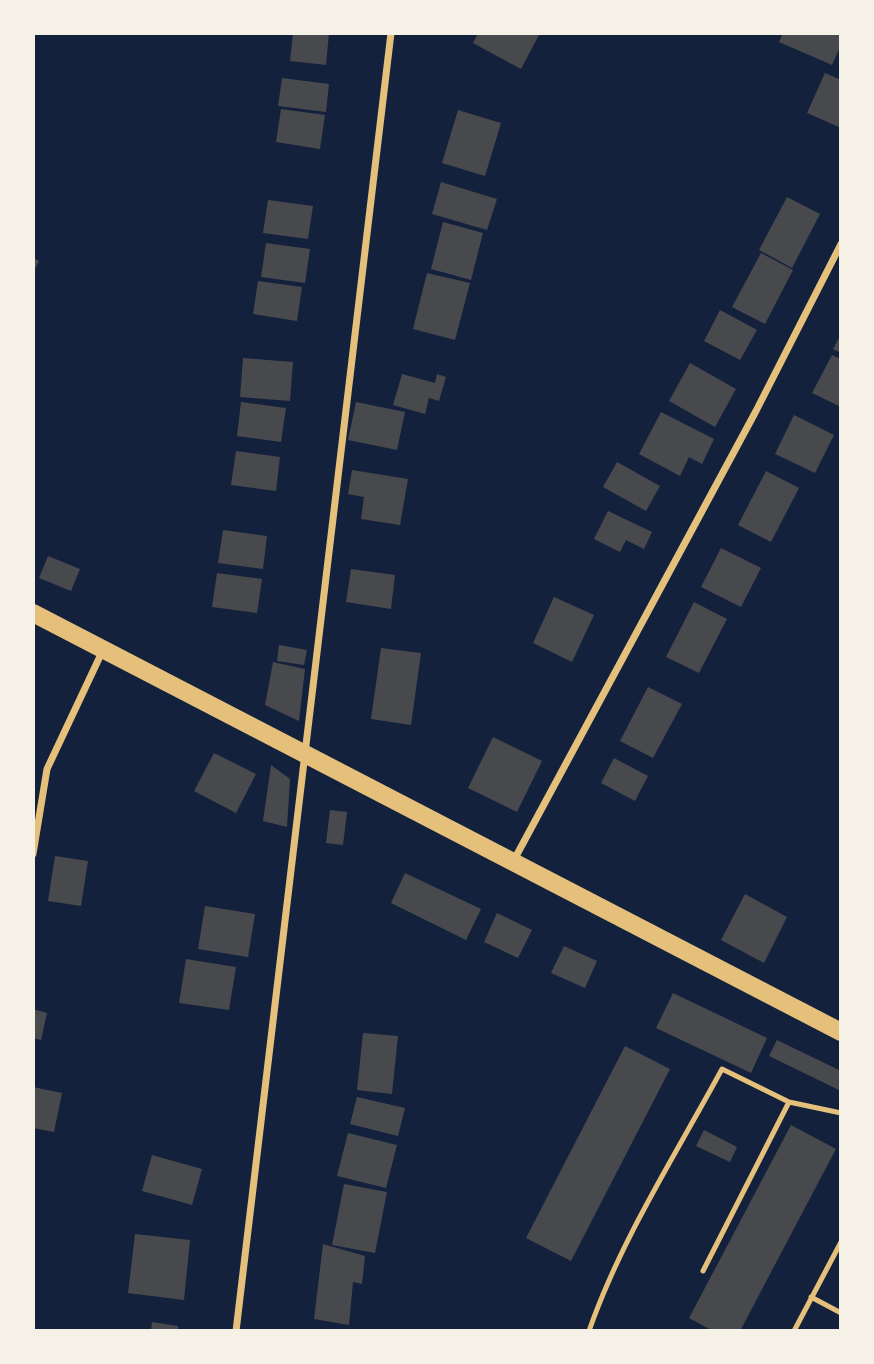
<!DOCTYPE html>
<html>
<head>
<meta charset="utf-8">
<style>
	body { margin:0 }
	#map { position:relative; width:874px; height:1364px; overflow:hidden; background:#14213d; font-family:"Titillium Web",sans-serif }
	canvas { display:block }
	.frame { position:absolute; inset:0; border:35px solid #f6f1e7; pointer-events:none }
</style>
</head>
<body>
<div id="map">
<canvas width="874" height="1364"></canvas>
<div class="frame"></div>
</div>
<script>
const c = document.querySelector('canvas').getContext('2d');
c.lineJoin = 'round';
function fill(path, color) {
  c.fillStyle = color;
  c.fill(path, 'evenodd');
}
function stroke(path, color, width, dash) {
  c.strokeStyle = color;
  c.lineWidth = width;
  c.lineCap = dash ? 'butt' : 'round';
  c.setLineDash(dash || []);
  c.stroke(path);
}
fill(new Path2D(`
	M293,33H329L326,65L290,61Z
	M478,33H540L521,69L473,43Z
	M783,33H841V45L832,65L779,42Z
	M825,73L841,80V128L807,113Z
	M282,78L329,84L326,112L278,106Z
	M281,109L325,115L320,149L276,142Z
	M458,110L501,123L485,176L442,163Z
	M441,182L497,199L487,230L432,214Z
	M787,197L820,214L792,268L759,250Z
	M268,200L313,206L308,239L263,233Z
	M443,222L483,233L471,280L431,269Z
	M266,243L310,249L305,283L261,277Z
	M761,253L793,270L765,324L732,307Z
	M33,258L39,261L33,273Z
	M427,273L470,283L455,340L413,329Z
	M258,281L302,287L297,321L253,314Z
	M720,310L757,330L740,360L704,341Z
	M841,334V353L833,349Z
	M832,355L841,359V407L812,393Z
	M243,358L293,362L290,401L240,397Z
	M690,363L736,389L715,427L669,401Z
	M402,374L435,383L437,374L446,377L439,401L429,398L425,414L393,405Z
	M241,402L286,408L281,442L237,436Z
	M356,402L405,412L397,450L348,440Z
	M661,412L714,439L702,464L689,457L680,476L639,454Z
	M794,415L834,435L815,473L775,454Z
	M236,451L280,457L276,491L231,485Z
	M617,462L660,486L646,511L603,487Z
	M352,470L408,479L400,525L361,519L364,497L348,494Z
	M766,471L799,488L771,542L738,525Z
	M608,511L652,532L644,549L626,540L620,552L594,539Z
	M223,530L267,536L263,569L218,563Z
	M721,548L761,568L741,607L701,587Z
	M48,556L80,569L71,591L39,578Z
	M351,569L395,575L391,609L346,602Z
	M217,573L262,579L257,613L212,607Z
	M554,597L594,615L572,662L533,643Z
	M694,602L727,619L699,673L666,657Z
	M279,645L307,650L304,665L277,661Z
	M381,648L421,653L411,725L371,719Z
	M273,662L305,669L299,721L265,705Z
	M648,687L682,704L653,758L620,741Z
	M493,737L542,761L517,812L468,788Z
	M214,753L256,774L236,813L194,791Z
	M614,758L648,776L635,801L601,783Z
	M271,765L290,779L287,827L263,821Z
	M330,810L347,812L343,845L326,843Z
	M55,856L88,861L81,906L48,901Z
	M405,873L481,909L466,940L391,903Z
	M745,894L787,917L764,963L721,940Z
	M205,906L255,914L248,957L198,949Z
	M497,913L532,930L518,958L484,942Z
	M564,946L597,961L585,988L551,973Z
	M186,959L236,967L229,1010L179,1003Z
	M673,993L767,1038L751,1073L656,1028Z
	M33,1009L47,1013L41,1040L33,1038Z
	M363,1033L398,1036L392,1094L357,1090Z
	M777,1040L841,1071V1091L769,1056Z
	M625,1046L670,1069L571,1261L526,1238Z
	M33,1087L62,1093L54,1132L33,1128Z
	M357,1097L405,1108L398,1136L350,1124Z
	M791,1125L836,1149L740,1331H713L689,1318Z
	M704,1130L737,1147L730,1162L696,1146Z
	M348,1133L397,1145L386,1188L337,1176Z
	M152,1155L202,1169L192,1205L142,1191Z
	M344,1184L387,1192L375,1253L332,1245Z
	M135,1234L190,1240L184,1300L128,1293Z
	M323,1244L365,1256L362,1284L353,1282L349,1325L314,1319Z
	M152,1322L178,1326V1331H151Z`), '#48494c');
stroke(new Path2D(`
	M703,1271L789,1102
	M811,1297L841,1313
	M589,1331C621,1239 676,1154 722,1069L789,1102L841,1113
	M794,1331L841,1242`), '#e5c07b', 5);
stroke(new Path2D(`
	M33,854L47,769L103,650
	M514,860L756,411L841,244
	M236,1331L391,33`), '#e5c07b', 7);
stroke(new Path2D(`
	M33,613L841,1032`), '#e5c07b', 18);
</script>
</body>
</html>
